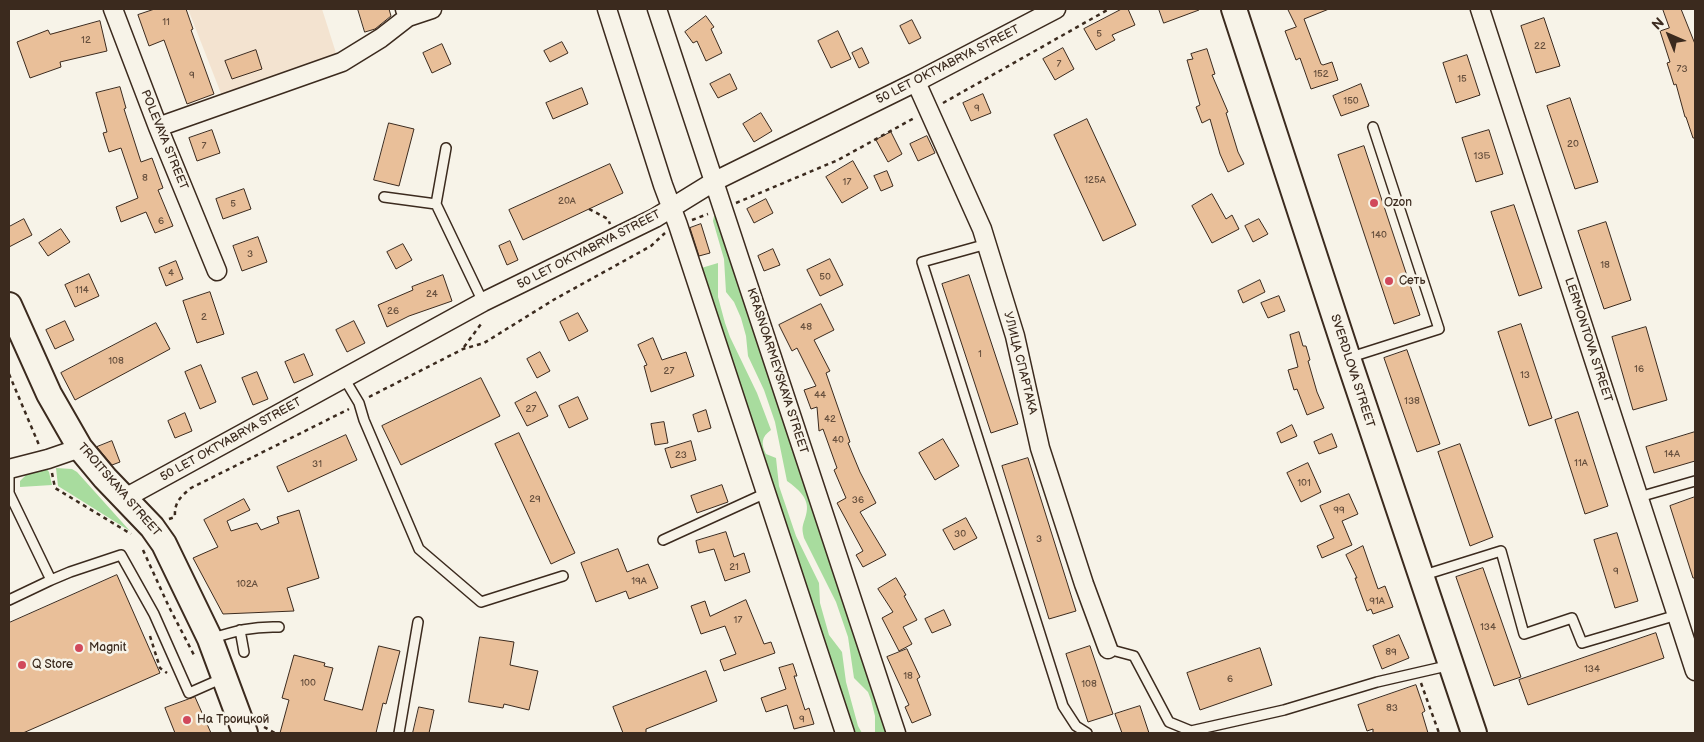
<!DOCTYPE html>
<html>
<head>
<meta charset="utf-8">
<style>
	body { margin:0 }
	#map { position:relative; width:1704px; height:742px; overflow:hidden; background:#f7f3e8; font-family:"Balsamiq Sans",sans-serif }
	canvas { display:block }
	.frame { position:absolute; inset:0; border:10px solid #3b2a1e; pointer-events:none }
	.north { position:absolute; left:1644px; top:10px; width:50px; height:50px; -webkit-text-stroke:4px #f7f3e8; paint-order:stroke; rotate:316deg; font-size:14px; font-weight:700; line-height:20px; text-align:center; color:#3b2a1e }
	.north::after { content:''; display:block; margin:auto; width:18px; height:22px; background:#3b2a1e; clip-path:polygon(50% 0,100% 100%,50% 72%,0 100%) }
</style>
</head>
<body>
<div id="map">
<canvas width="1704" height="742"></canvas>
<div class="frame"></div>
<div class="north">N</div>
</div>
<script>
const c = document.querySelector('canvas').getContext('2d');
c.lineJoin = 'round';
function fill(path, color) {
  c.fillStyle = color;
  c.fill(path, 'evenodd');
}
function stroke(path, color, width, dash) {
  c.strokeStyle = color;
  c.lineWidth = width;
  c.lineCap = dash ? 'butt' : 'round';
  c.setLineDash(dash || []);
  c.stroke(path);
}
function write(font, color, halo, rows, align = 'center') {
  c.font = font + ' "Balsamiq Sans",sans-serif';
  c.lineWidth = 5;
  c.setLineDash([]);
  c.textBaseline = 'middle';
  c.strokeStyle = halo;
  c.fillStyle = color;
  for (const [text, x, y, turn = 0] of rows) {
    c.save();
    c.translate(x, y);
    c.rotate((+turn || 0) * Math.PI / 180);
    c.textAlign = isNaN(turn) ? turn : align;
    if (halo) c.strokeText(text, 0, 0);
    c.fillText(text, 0, 0);
    c.restore();
  }
}
fill(new Path2D(`
	M188,9H322L336,53L222,96Z`), '#f3e3d0');
fill(new Path2D(`
	M717,215L889,733H875V716L871,700L868,692L854,678L848,637L836,602L804,538C801,526 803,526 806,515C811,499 798,489 787,481L775,422L764,390L748,356L746,336L741,318L734,302L726,292L724,259L713,221L714,216Z
	M718,263V297L725,323L730,337L757,393L771,430C761,437 761,444 766,454L776,458L779,486L796,536L819,583L820,603L829,635L842,652L846,682L858,726L862,733H850L698,269Z
	M46,468L49,472L52,485L20,487V481L27,474Z
	M56,468L72,469L77,472L130,531L58,486Z`), '#a8dc9e');
const building = new Path2D(`
	M155,9H186L193,29L191,30L214,94L187,104L164,40L149,46L138,15Z
	M358,9H389L391,16L375,29L365,32Z
	M1122,9H1128L1135,25L1112,35L1115,40L1096,50L1084,29Z
	M1159,9H1199V10L1164,23Z
	M1288,9H1329L1304,19L1321,64L1323,65L1332,62L1338,80L1311,89L1300,58L1296,60L1285,31L1296,27Z
	M1663,9H1681L1695,44V138H1693L1686,117H1685L1676,84L1674,85L1667,63L1670,62L1660,31L1669,28Z
	M706,16L714,27L711,29L722,53L706,61L697,41L693,43L685,32Z
	M1544,18L1560,66L1536,73L1521,26Z
	M912,20L921,38L909,44L900,26Z
	M100,21L107,51L60,62L61,67L30,78L17,42L48,30L50,34Z
	M838,31L851,59L831,68L818,41Z
	M562,42L568,53L550,62L544,51Z
	M442,44L451,64L432,73L423,53Z
	M862,48L869,63L859,68L852,53Z
	M1063,48L1074,69L1055,80L1043,59Z
	M1207,49L1215,74L1212,75L1228,112L1226,113L1238,152L1244,164L1228,172L1220,154L1210,119L1202,123L1196,107L1200,105L1187,60L1193,59L1191,54Z
	M256,50L262,69L232,79L225,61Z
	M1467,55L1480,95L1456,103L1443,63Z
	M730,74L737,89L718,98L710,84Z
	M1361,84L1369,106L1341,116L1333,96Z
	M120,87L126,108L124,109L141,162L152,158L163,188L158,190L173,226L155,233L146,212L121,222L116,207L138,198L121,148L109,152L103,133L107,132L96,93Z
	M582,88L588,104L553,119L546,103Z
	M983,94L991,113L971,121L963,103Z
	M1570,98L1598,182L1575,189L1547,106Z
	M761,113L772,131L754,142L743,124Z
	M1087,119L1136,225L1103,241L1054,135Z
	M389,123L414,129L399,186L374,180Z
	M212,130L220,153L197,161L189,138Z
	M1489,130L1503,174L1476,182L1462,138Z
	M891,132L902,154L888,162L876,140Z
	M927,136L935,153L918,161L910,144Z
	M1364,146L1420,315L1394,324L1338,155Z
	M853,161L868,188L842,203L826,177Z
	M610,164L623,193L523,240L509,210Z
	M887,171L893,186L881,191L874,176Z
	M244,189L251,209L223,219L216,199Z
	M1212,194L1226,219L1232,215L1239,229L1212,243L1192,206Z
	M766,199L773,213L754,223L747,209Z
	M1514,205L1542,288L1519,296L1491,212Z
	M24,219L32,235L9,247V227Z
	M1259,219L1268,234L1253,242L1245,226Z
	M1606,222L1631,300L1604,309L1578,231Z
	M701,224L710,253L699,256L690,228Z
	M61,229L70,242L48,256L39,243Z
	M258,237L267,262L242,271L233,246Z
	M510,241L518,260L507,265L499,246Z
	M403,244L412,260L396,269L387,252Z
	M773,249L780,265L764,271L758,256Z
	M830,259L843,285L820,296L807,270Z
	M176,261L183,279L166,286L159,268Z
	M89,274L99,296L75,307L65,285Z
	M443,275L452,301L409,316L387,327L378,305L413,290L412,287Z
	M969,275L1018,424L991,433L942,284Z
	M1260,280L1265,292L1243,303L1238,291Z
	M210,292L224,334L197,343L183,301Z
	M1279,296L1285,311L1268,318L1261,303Z
	M821,304L834,330L814,340L830,371L826,373L850,442L848,443L860,472L876,503L860,512L886,555L863,567L856,555L863,551L837,503L846,498L834,470L837,468L823,429L819,431L817,407L811,409L804,390L816,386L797,348L792,351L779,325Z
	M578,313L588,331L569,341L560,322Z
	M65,321L74,340L55,349L46,330Z
	M354,321L365,343L347,352L336,330Z
	M156,323L170,349L75,400L61,373Z
	M1521,324L1552,418L1529,426L1498,332Z
	M1646,327L1667,400L1633,410L1612,337Z
	M1299,332L1303,346H1306L1310,360L1308,361L1317,392L1324,408L1307,415L1297,389L1294,390L1288,370L1298,367L1290,335Z
	M653,338L662,360L686,352L694,376L651,392L644,366L647,365L638,345Z
	M1407,350L1440,444L1417,452L1384,358Z
	M540,352L550,371L537,378L527,359Z
	M304,354L313,375L294,383L285,362Z
	M201,365L216,402L200,409L185,372Z
	M257,372L268,399L253,405L242,378Z
	M481,378L500,416L401,465L382,426Z
	M536,392L548,416L527,426L515,403Z
	M578,397L588,419L569,428L559,406Z
	M706,410L711,428L698,432L693,415Z
	M1578,412L1608,506L1585,514L1555,420Z
	M185,413L192,431L175,438L168,421Z
	M664,422L668,443L655,445L651,424Z
	M1292,425L1297,436L1281,443L1277,433Z
	M1695,432V461L1654,473L1646,447Z
	M519,433L575,553L551,564L495,444Z
	M1332,434L1337,447L1319,454L1314,442Z
	M346,435L357,460L288,492L277,467Z
	M943,439L959,466L935,480L919,453Z
	M112,441L120,462L112,465L97,447Z
	M691,441L696,460L671,468L665,449Z
	M1460,444L1493,537L1470,546L1438,452Z
	M1028,458L1076,611L1049,619L1002,466Z
	M1308,463L1321,492L1301,502L1287,473Z
	M722,485L728,502L697,513L691,496Z
	M1349,494L1358,514L1342,521L1352,545L1322,558L1317,546L1334,538L1320,506Z
	M1695,497V578H1693L1670,506Z
	M244,499L250,510L227,521L231,531L257,523L261,530L279,523L277,517L299,510L319,578L287,588L294,611L223,614L193,558L218,547L204,520Z
	M966,518L977,538L954,550L943,530Z
	M726,532L734,557L744,553L750,572L725,581L714,549L699,553L696,541Z
	M1617,533L1638,601L1615,608L1594,540Z
	M1363,546L1378,589L1385,586L1393,607L1373,614L1371,609L1367,611L1355,578H1357L1346,555Z
	M618,549L627,572L648,564L658,588L629,599L626,591L596,602L581,563Z
	M1483,568L1521,677L1494,686L1456,577Z
	M117,575L160,673L23,733H9V623Z
	M896,578L906,595L904,596L917,620L903,627L912,644L899,651L882,618L893,612L878,589Z
	M746,600L764,644L771,642L775,653L724,671L720,660L736,654L725,626L701,634L691,606L705,601L710,616Z
	M944,610L951,625L932,633L925,619Z
	M1656,633L1664,658L1528,705L1519,680Z
	M1399,635L1409,658L1382,669L1373,646Z
	M480,637L514,642L510,665L538,671L529,710L504,704L503,708L469,702Z
	M379,646L400,651L386,704L383,703L376,733H280L289,700L282,698L294,655L325,663L324,666L333,668L324,700L362,710Z
	M1090,646L1113,714L1088,722L1066,654Z
	M1260,648L1272,685L1200,710L1187,673Z
	M907,649L920,677L917,679L931,715L912,723L905,707L909,705L887,657Z
	M793,664L797,676H794L805,710L809,708L814,724L794,729L787,705L766,712L761,698L786,689L779,668Z
	M706,671L717,701L646,729V733H623L613,707Z
	M1416,685L1425,711L1422,713L1428,733H1373V729L1367,731L1358,705Z
	M195,697L211,733H175L165,708Z
	M1140,706L1149,733H1122L1115,714Z
	M419,707L434,710L429,733H413Z`);
fill(building, '#e9bf99');
stroke(building, '#3b2a1e', 1);
const service = new Path2D(`
	M446,148L436,204L483,302
	M384,197L436,204
	M987,244L922,262L1063,706L1076,726L1087,733
	M1348,358L1439,329L1373,127
	M344,378L359,403L364,420L419,549L481,602L563,576
	M9,469V493L51,580L70,572L121,555L154,614L189,693L223,678
	M1639,497L1695,481
	M663,540L766,493
	M1421,576L1501,551L1524,634L1572,618L1582,643L1677,615
	M9,600L51,580
	M240,630L244,652
	M210,639C235,631 253,626 279,627
	M1108,649L1134,656L1169,722L1191,731L1284,710L1377,682L1451,665
	M399,733L418,622`);
const minor = new Path2D(`
	M113,9L158,127L217,271
	M405,9L408,17L432,9
	M607,9L663,185L678,225L845,733
	M657,9L896,733
	M1480,9L1695,671
	M916,82L982,229L1015,336L1040,448L1084,584L1108,649
	M158,127L342,62L381,38L408,17
	M9,469L48,459L80,448
	M125,498L483,302L655,218L715,181L916,82L1056,9`);
const secondary = new Path2D(`
	M1234,9L1348,358L1474,733
	M9,305L49,394L80,448L105,478L152,527L164,544L210,639L245,733`);
stroke(service, '#3b2a1e', 12);
stroke(minor, '#3b2a1e', 21);
stroke(secondary, '#3b2a1e', 28);
stroke(new Path2D(`
	M943,103L1109,9
	M736,203L838,160L916,117
	M589,209L608,219L610,224
	M692,220L708,214
	M464,347L481,324V321
	M9,374L39,445
	M369,397L463,349L484,343L555,299L651,246L665,233
	M52,473L55,488L131,534
	M169,519L175,517C174,503 180,497 191,488L349,409
	M143,550L169,607L195,657
	M150,636L160,668L167,673
	M1421,683L1439,733
	M264,727L275,733`), '#3b2a1e', 2.5, [4, 4]);
stroke(service, '#f7f3e8', 9);
stroke(minor, '#f7f3e8', 18);
stroke(secondary, '#f7f3e8', 24);
for (const [x, y, r, color] of [
	[1374,203,5,"#d1495b"],
	[1389,281,5,"#d1495b"],
	[79,648,5,"#d1495b"],
	[22,665,5,"#d1495b"],
	[187,720,5,"#d1495b"]
]) {
  const dot = new Path2D();
  dot.arc(x, y, r, 0, 2 * Math.PI);
  c.fillStyle = color;
  c.fill(dot);
  stroke(dot, '#f7f3e8', 2);
}
write('10px', '#664f3d', null, [
	["11",166,22],
	["5",1099,34],
	["12",86,40],
	["22",1540,46],
	["7",1059,64],
	["73",1682,69],
	["152",1321,74],
	["9",192,75],
	["15",1462,79],
	["150",1351,101],
	["9",977,108],
	["20",1573,144],
	["7",204,146],
	["13Б",1482,156],
	["8",145,178],
	["125А",1095,180],
	["17",847,182],
	["20А",567,201],
	["5",233,204],
	["6",161,221],
	["140",1379,235],
	["3",250,254],
	["18",1605,265],
	["4",171,273],
	["50",825,277],
	["114",82,290],
	["24",432,294],
	["26",393,311],
	["2",204,317],
	["48",806,327],
	["1",980,354],
	["108",116,361],
	["16",1639,369],
	["27",669,371],
	["13",1525,375],
	["44",820,395],
	["138",1412,401],
	["27",531,409],
	["42",830,419],
	["40",838,440],
	["14А",1672,454],
	["23",681,455],
	["11А",1581,463],
	["31",317,464],
	["101",1304,483],
	["29",535,499],
	["36",858,500],
	["99",1339,510],
	["30",960,534],
	["3",1039,539],
	["21",734,567],
	["9",1616,571],
	["19А",639,581],
	["102А",247,584],
	["91А",1377,601],
	["17",738,620],
	["134",1488,627],
	["89",1391,652],
	["134",1592,669],
	["18",908,676],
	["6",1230,679],
	["100",308,683],
	["108",1089,684],
	["83",1392,708],
	["9",802,719]
]);
write('12px', '#3b2a1e', '#f7f3e8', [
	["50 LET OKTYABRYA STREET",948,65,-27],
	["POLEVAYA STREET",164,140,68],
	["50 LET OKTYABRYA STREET",589,250,-27],
	["LERMONTOVA STREET",1588,340,72],
	["УЛИЦА СПАРТАКА",1020,363,76],
	["KRASNOARMEYSKAYA STREET",777,371,72],
	["SVERDLOVA STREET",1352,371,72],
	["50 LET OKTYABRYA STREET",231,440,-29],
	["TROITSKAYA STREET",119,490,49]
]);
write('12px', '#3b2a1e', '#f7f3e8', [
	["Ozon",1384,203],
	["Сеть",1399,281],
	["Magnit",89,648],
	["Q Store",32,665],
	["На Троицкой",197,720]
], 'left');
</script>
</body>
</html>
